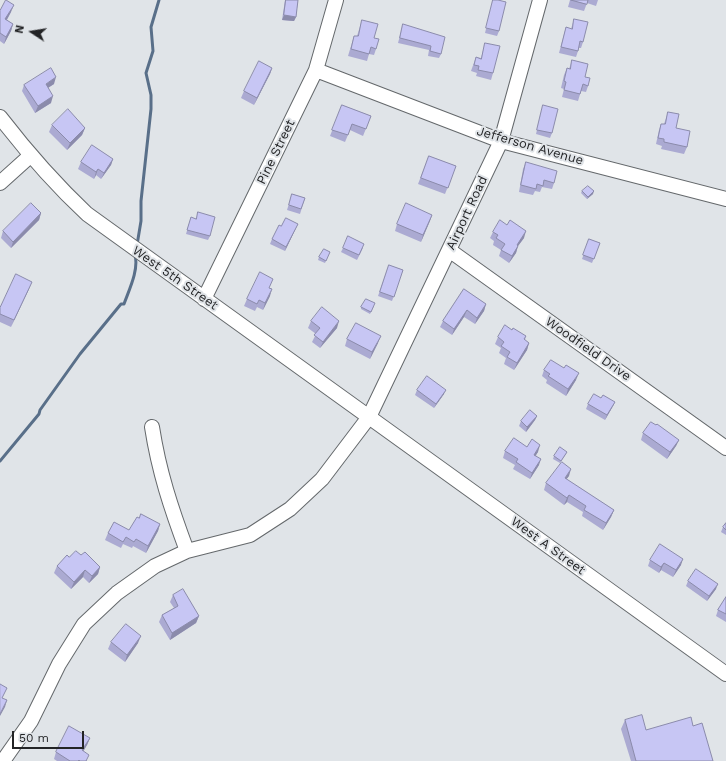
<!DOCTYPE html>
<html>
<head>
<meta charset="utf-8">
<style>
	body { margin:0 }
	#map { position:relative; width:726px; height:761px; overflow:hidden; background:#e0e4e8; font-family:"Work Sans",sans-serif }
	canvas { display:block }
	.north { position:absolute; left:12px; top:12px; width:40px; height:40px; -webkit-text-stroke:3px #e0e4e8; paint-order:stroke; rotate:282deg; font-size:11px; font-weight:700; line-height:16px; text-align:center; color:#232426 }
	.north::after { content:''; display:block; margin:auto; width:14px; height:18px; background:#232426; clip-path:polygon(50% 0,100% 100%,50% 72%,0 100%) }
	.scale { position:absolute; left:12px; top:731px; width:72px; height:18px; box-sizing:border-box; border:2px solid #232426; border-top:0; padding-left:5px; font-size:12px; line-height:14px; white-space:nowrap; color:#232426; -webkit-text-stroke:3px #e0e4e8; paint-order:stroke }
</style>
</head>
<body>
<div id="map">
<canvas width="726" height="761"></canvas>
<div class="north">N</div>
<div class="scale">50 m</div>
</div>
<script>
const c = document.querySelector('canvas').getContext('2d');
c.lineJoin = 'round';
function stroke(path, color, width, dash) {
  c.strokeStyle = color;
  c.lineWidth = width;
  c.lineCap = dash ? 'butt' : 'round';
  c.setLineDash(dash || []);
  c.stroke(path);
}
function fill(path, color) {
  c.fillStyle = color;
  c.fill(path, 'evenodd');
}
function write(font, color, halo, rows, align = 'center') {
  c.font = font + ' "Work Sans",sans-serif';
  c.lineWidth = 4;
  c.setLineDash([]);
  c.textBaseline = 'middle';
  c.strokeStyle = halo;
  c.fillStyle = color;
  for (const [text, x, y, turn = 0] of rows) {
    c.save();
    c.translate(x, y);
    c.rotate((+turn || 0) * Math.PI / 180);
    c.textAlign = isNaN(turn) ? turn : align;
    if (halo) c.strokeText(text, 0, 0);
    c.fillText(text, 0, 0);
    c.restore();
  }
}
stroke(new Path2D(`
	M137,245L141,221V201L151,109V95L146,73L153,51L151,27L159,0
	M0,461L39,414L40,410L80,354L121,304H124C129,290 139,270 135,255`), '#596f89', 3);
const minor = new Path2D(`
	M316,70L501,141L726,199
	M0,117C27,152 55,184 87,214L726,674
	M0,183L30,156
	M449,250L726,448
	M204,299L316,70L336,0
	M152,427C159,472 171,508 187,551
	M3,761L31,721L59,664L84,624L117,593L155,566L187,551L250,535L290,509L322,479L369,417L501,141L540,0`);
stroke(minor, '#64686b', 16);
stroke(minor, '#fff', 14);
fill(new Path2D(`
	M285,0H298L296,17L294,21L282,20Z
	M493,0L499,31L497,36L485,33Z
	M570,0H598L596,6L587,3L584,11L568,7Z
	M0,11L11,12L7,20L13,24L11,31L4,44L0,41Z
	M574,19L583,42L581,48H579L576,57L559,53L564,34L566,27L571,29Z
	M362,20L374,38L376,49L374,55L369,54L367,61L348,56L354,36H357Z
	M403,24L441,54L439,58L428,56L429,50L398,43Z
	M485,43L493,73L491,80L476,76L477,73L471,71L476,57L481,58Z
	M572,60L585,77L588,86L586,92L581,91L578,101L562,97L564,89L561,88L564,75L567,68L569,69Z
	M272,68L270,74L254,105L241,98L244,91Z
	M54,84L48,88L51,103L35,113L22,91L24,85Z
	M342,105L371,116L363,136L350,130L345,142L330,136Z
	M543,105L552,133L550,138L536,134Z
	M668,112L676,128L687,147L684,154L661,149L662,146L656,144L659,130L661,124H664Z
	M52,125L85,128L82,135L67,150L49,132Z
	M429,156L456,166L445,194L418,184Z
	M113,159L111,165L101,179L96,175L94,179L78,169L81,162Z
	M526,162L554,183L552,189L542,187L540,192L535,191L533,195L519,192L523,169Z
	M582,191L593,194L587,199L581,193Z
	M292,194L305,198L300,214L287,210Z
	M198,212L210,236L208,240L186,234L191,217L196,219Z
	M41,213L39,220L11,248L1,238L3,231Z
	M432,215L421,242L395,231L397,224Z
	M298,224L285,251L270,244L272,239L281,226Z
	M493,232L524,238L518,246L516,253L509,263L499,256L501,250L493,245L494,241L490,238Z
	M589,239L600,243L592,263L582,259Z
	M343,248H363L357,260L341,252Z
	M329,254L325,263L318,260L319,257Z
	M389,265L403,270L392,301L378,296Z
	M270,288V296L263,310L257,307L255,311L244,306L247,299Z
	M29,289L11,327L0,322V308Z
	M464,289L486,304L484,311L475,324L464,317L452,335L440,327L443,321Z
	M374,306L370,314L361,309V307Z
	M311,321L337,328L320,348L312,342L316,334L308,328Z
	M526,336L525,340L529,343L527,350L514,370L504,364L506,358L499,353L501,348L495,344L498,337Z
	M347,339L378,343L370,359L345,346Z
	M564,368L576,380L566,396L546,383L547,380L542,376L544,370Z
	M417,390L444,394L434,408L415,395Z
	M601,398L615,402L613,406L605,420L586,409L588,404Z
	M537,416L535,420L526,432L519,426L521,421Z
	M656,425L679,440L676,446L667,459L641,440L643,433Z
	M527,447L538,452L536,455L539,465L530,479L513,469L515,465L503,458L505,451Z
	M567,452L566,454L560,463L553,459L554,456Z
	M569,476L566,479L614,510L611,517L603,530L582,516L583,512L567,502L564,505L544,490L546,483Z
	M139,518L160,524L158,531L146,553L133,546L132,548L123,544L121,548L105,540L108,533L129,530Z
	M726,523V535L721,532L723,527Z
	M81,555L100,567L98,574L89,583L83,577L71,589L54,573L57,566L69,557Z
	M650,560L681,565L673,577L661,570L659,573L648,566Z
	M688,581L716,589L707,601L686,586Z
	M173,595L199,616L196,623L170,640L159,622L162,615L174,608L170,602Z
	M726,597V622L716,616L718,610Z
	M111,642L138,643L125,662L108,649Z
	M625,720L646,730L693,726L713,761H631L621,729Z
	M90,738L87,745L83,751L87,761H57L54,759L56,752Z`), '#abaad2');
fill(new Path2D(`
	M14,5L11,12L3,26L5,19Z
	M284,15L296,17L294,21L282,20Z
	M13,24L11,31L4,44L6,37Z
	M272,68L270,74L254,105L257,98Z
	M56,77L54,84L43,91L46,84Z
	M53,96L51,103L35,113L38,106Z
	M85,128L82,135L67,150L70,143Z
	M113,159L111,165L101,179L104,173Z
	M98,169L96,175L94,179L96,172Z
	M594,191L593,194L587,199L588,197Z
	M41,213L39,220L11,248L13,242Z
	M432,215L430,221L421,242L423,235Z
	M298,224L296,228L285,251L286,247Z
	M526,231L524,238L518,246L516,253L509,263L517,245Z
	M32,282L29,289L11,327L14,320Z
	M272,289L270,296L263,310L265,303Z
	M486,304L484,311L475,324L477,318Z
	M467,310L464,317L452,335L454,329Z
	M339,321L337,328L320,348L323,342Z
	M381,336L378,343L370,359L372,352Z
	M529,343L527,350L514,370L517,363Z
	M579,373L576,380L566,396L568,389Z
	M446,390L444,394L434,408L436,404Z
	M615,402L613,406L605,420L607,415Z
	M537,416L535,420L526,432L527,427Z
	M679,440L676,446L667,459L670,452Z
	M540,445L538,452L532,461L534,455Z
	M541,459L539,465L530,479L532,473Z
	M571,469L569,476L562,485L565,478Z
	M569,495L567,502L564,505L567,498Z
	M614,510L611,517L603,530L606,523Z
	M160,524L158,531L146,553L148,546Z
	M683,559L681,565L673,577L676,570Z
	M664,563L661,570L659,573L661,567Z
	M100,567L98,574L89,583L92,576Z
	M85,570L83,577L71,589L74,582Z
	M718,584L716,589L707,601L709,596Z
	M199,616L196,623L170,640L172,633Z
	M141,636L138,643L125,662L127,655Z
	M7,700L5,707L0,716V714Z
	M90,738L87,745L80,757L82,750Z`), '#8b8bab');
const building = new Path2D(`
	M6,0L14,5L5,19L13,24L6,37L0,33V11Z
	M286,0H298L296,17L284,15Z
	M493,0H498L506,2L499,31L486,28Z
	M571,0H588L587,4Z
	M574,19L588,22L583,42L580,41L578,51L561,47L566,27L572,29Z
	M362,20L378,24L374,38L379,39L376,49L371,47L369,54L351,49L354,36H358Z
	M403,24L445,37L441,54L430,51L431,46L400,38Z
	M485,43L500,46L493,73L478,70L479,66L474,65L476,57L481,59Z
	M572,60L588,64L585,77L590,78L588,86L583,84L580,94L564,90L566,82L564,81L567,68L570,69Z
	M259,61L272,68L257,98L244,91Z
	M51,68L56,77L46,84L53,96L38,106L24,85Z
	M342,105L371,116L366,129L352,124L348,135L332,130Z
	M543,105L558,109L552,133L537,130Z
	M68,109L85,128L70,143L52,125Z
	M668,112L679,114L676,128L690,131L687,147L664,142V139L658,138L661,124H665Z
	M92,145L113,159L104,173L98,169L96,172L81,162Z
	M429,156L456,166L448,188L421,178Z
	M526,162L557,171L554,183L544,180L543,186L537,184L536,189L521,185Z
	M588,186L594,191L588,197L582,191Z
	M292,194L305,198L301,209L289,205Z
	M31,203L41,213L13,242L3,231Z
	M406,203L432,215L423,235L397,224Z
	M198,212L215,217L210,236L187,230L191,217L196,219Z
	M286,218L298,224L286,247L272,239L279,225L281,226Z
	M500,220L507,225L510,220L526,231L517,245L518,246L512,256L501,250L505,244L496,238L498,235L493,232Z
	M348,236L364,244L359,255L343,248Z
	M589,239L600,243L594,259L583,255Z
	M324,249L330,252L326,261L319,257Z
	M389,265L403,270L394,297L380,292Z
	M260,272L273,279L269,288L272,289L265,303L259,300L257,304L247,299Z
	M16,274L32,282L14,320L0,314V308Z
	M464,289L486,304L477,318L467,310L454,329L443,321Z
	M366,299L375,303L371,312L361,307Z
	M322,307L339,321L323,342L314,335L320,328L311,321Z
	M356,323L381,336L372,352L347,339Z
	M505,325L512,330L513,328L526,336L524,339L529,343L517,363L507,357L510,352L501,346L504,342L498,337Z
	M551,360L564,368L566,365L579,373L568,389L548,376L550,374L544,370Z
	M427,376L446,390L436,404L417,390Z
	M594,394L601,398L603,395L615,402L607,415L588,404Z
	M530,410L537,416L527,427L521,421Z
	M651,422L656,425L657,424L679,440L670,452L643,433Z
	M514,438L527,447L532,439L540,445L534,455L541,459L532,473L516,462L518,459L505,451Z
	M560,447L567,452L561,461L554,456Z
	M562,462L571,469L565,478L614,510L606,523L584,510L586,506L569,495L567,498L546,483Z
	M141,514L160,524L148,546L136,539L134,542L126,537L123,542L108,533L114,522L129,530L137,517L139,518Z
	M726,523V530L723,527Z
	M660,544L683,559L676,570L664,563L661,567L650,560Z
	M76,551L81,555L85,552L100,567L92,576L85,570L74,582L57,566L67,555L69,557Z
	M696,569L718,584L709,596L688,581Z
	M183,589L199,616L172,633L162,615L178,606L173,595Z
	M726,597V614L718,610Z
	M126,624L141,636L127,655L111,642Z
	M0,684L7,688L2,698L7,700L0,714Z
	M642,715L646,730L691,717L693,726L702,723L713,761H636L625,720Z
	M69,726L90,738L82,750L89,755L86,761H80L79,760L78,761H70L56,752Z`);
fill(building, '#c7c6f4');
stroke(building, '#8b8bab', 1);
write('13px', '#232426', '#e0e4e8', [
	["Jefferson Avenue",530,146,16],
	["Pine Street",276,152,-64],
	["Airport Road",467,213,-65],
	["West 5th Street",175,278,35],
	["Woodfield Drive",588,349,35],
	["West A Street",548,546,36]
]);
</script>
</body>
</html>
